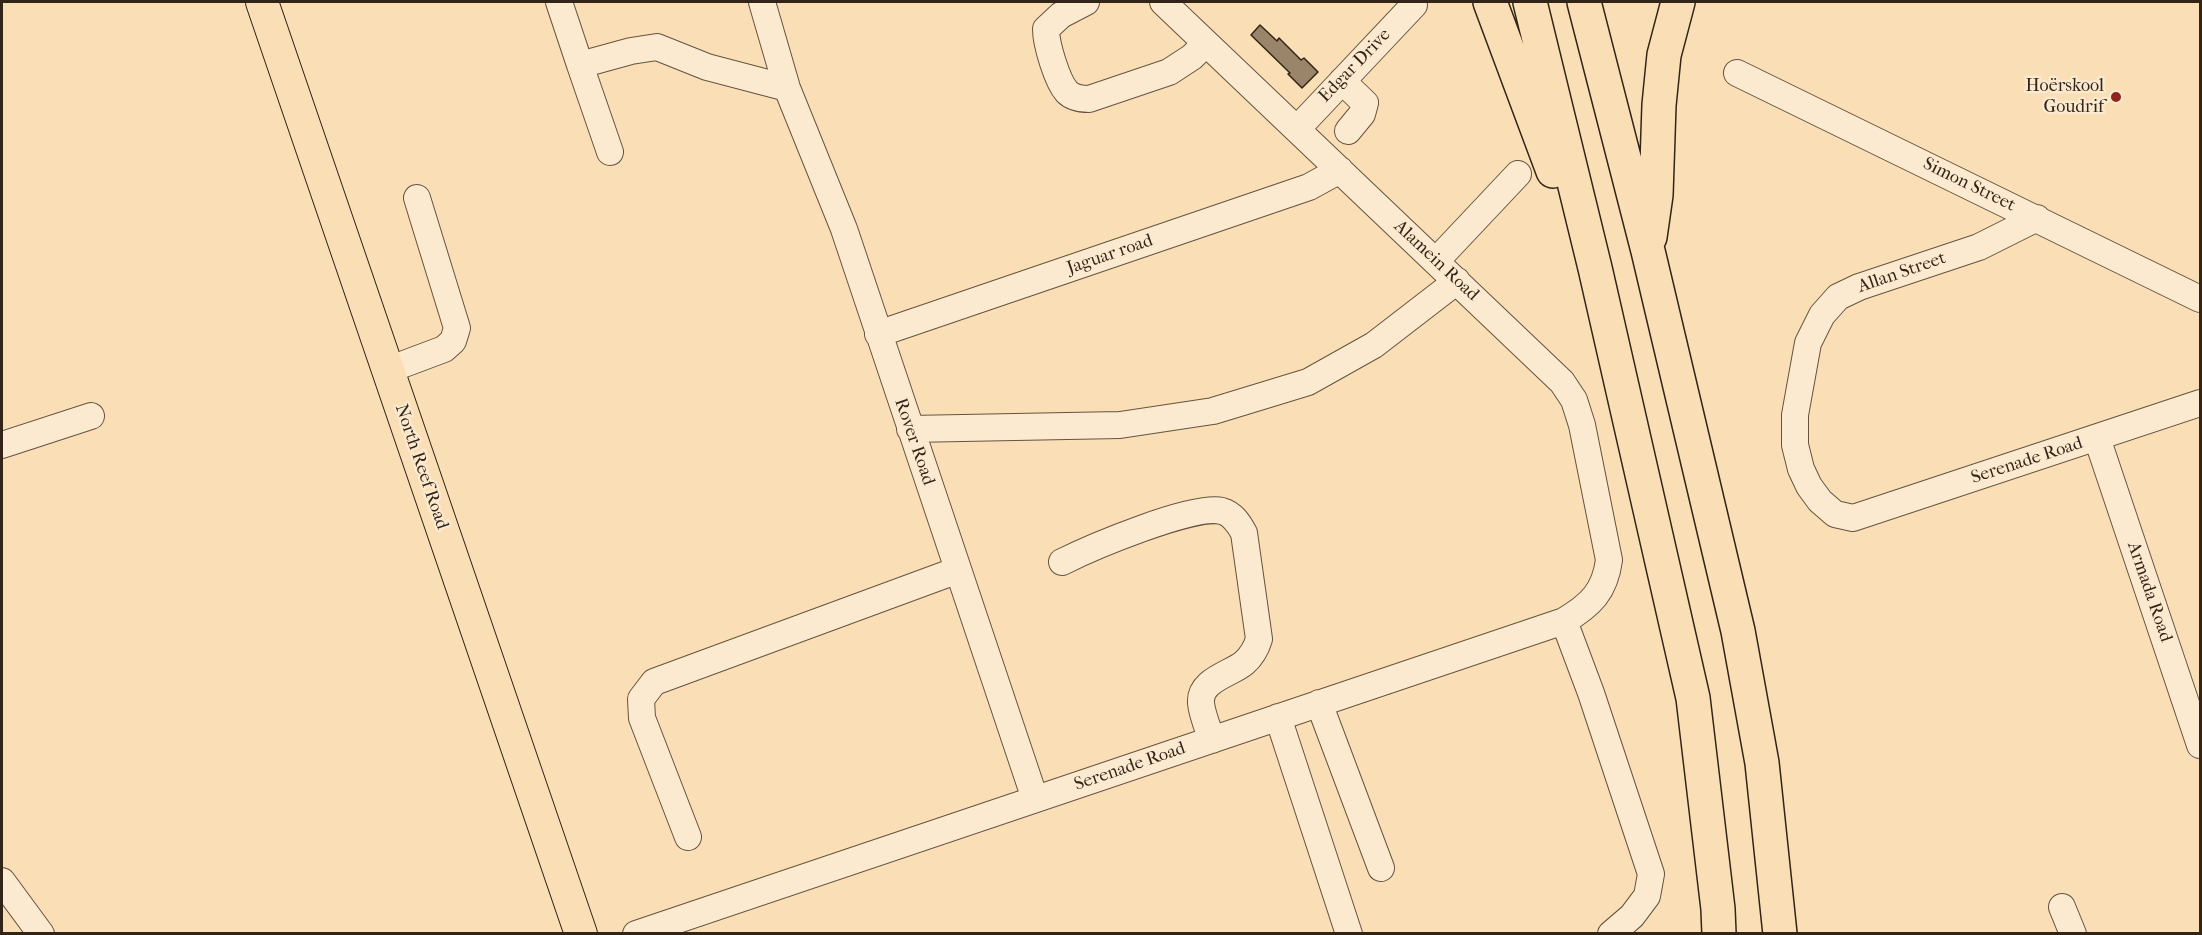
<!DOCTYPE html>
<html>
<head>
<meta charset="utf-8">
<style>
	body { margin:0 }
	#map { position:relative; width:2202px; height:935px; overflow:hidden; background:#fadfb6; font-family:"IM FELL French Canon",serif }
	canvas { display:block }
	.frame { position:absolute; inset:0; border:3px solid #322417; pointer-events:none }
</style>
</head>
<body>
<div id="map">
<canvas width="2202" height="935"></canvas>
<div class="frame"></div>
</div>
<script>
const c = document.querySelector('canvas').getContext('2d');
c.lineJoin = 'round';
function fill(path, color) {
  c.fillStyle = color;
  c.fill(path, 'evenodd');
}
function stroke(path, color, width, dash) {
  c.strokeStyle = color;
  c.lineWidth = width;
  c.lineCap = dash ? 'butt' : 'round';
  c.setLineDash(dash || []);
  c.stroke(path);
}
function write(font, color, halo, rows, align = 'center') {
  c.font = font + ' "IM FELL French Canon",serif';
  c.lineWidth = 4.5;
  c.setLineDash([]);
  c.textBaseline = 'middle';
  c.strokeStyle = halo;
  c.fillStyle = color;
  for (const [text, x, y, turn = 0] of rows) {
    c.save();
    c.translate(x, y);
    c.rotate((+turn || 0) * Math.PI / 180);
    c.textAlign = isNaN(turn) ? turn : align;
    if (halo) c.strokeText(text, 0, 0);
    c.fillText(text, 0, 0);
    c.restore();
  }
}
const building = new Path2D(`
	M1260,25L1277,41L1279,38L1301,60L1304,58L1318,72L1302,88L1288,74L1290,73L1251,35Z`);
fill(building, '#9a856a');
stroke(building, '#322417', 1.5);
const minor = new Path2D(`
	M559,2L580,65
	M762,2L787,88L844,229L1035,799
	M1086,2L1061,15L1046,29C1046,44 1057,81 1067,92C1073,98 1081,99 1089,99L1169,72L1192,57L1206,43
	M1737,73L2200,299
	M1342,81L1365,103L1362,114L1348,131
	M1297,129L1414,5
	M610,152L580,65L631,51L657,47L707,67L787,88
	M2037,218L1979,247L1859,287L1838,297L1822,315L1808,343L1795,415V445L1801,469L1809,486L1820,501L1835,514L1853,518L2200,403
	M1436,261L1518,174
	M878,334L1309,187L1340,170
	M388,370L444,349L453,341L457,328L417,198
	M910,429L1120,425L1213,411L1308,382L1374,345L1457,281
	M2097,438L2200,745
	M2,445L91,416
	M1062,562C1090,548 1193,504 1222,511C1233,514 1239,524 1244,533L1259,639C1256,649 1252,656 1244,663C1231,674 1199,680 1201,703C1202,715 1208,728 1212,740
	M1564,621L1591,693L1651,874L1647,896L1632,916L1611,934
	M1319,703L1381,868
	M1278,717L1349,934
	M688,837L642,718L641,699L654,682L958,570
	M2,881L41,934
	M2062,907L2073,934
	M636,934L1564,621C1591,605 1605,591 1609,560L1582,425L1574,400L1562,382L1163,2`);
const major = new Path2D(`
	M262,2L581,934`);
const highway = new Path2D(`
	M1490,2L1553,171
	M1530,2L1595,268L1693,698L1718,909L1719,934
	M1584,2L1648,251L1738,631L1762,763L1780,934
	M1650,237L1656,195L1659,105L1664,55L1678,2`);
stroke(minor, '#64533f', 28);
stroke(major, '#322417', 34);
stroke(highway, '#322417', 36);
stroke(minor, '#fcead0', 26);
stroke(major, '#fadfb6', 32);
stroke(highway, '#fadfb6', 33);
for (const [x, y, r, color] of [
	[2116,97,6,"#8f2418"]
]) {
  const dot = new Path2D();
  dot.arc(x, y, r, 0, 2 * Math.PI);
  c.fillStyle = color;
  c.fill(dot);
  stroke(dot, '#fcead0', 2);
}
write('18px', '#322417', '#fcead0', [
	["Edgar Drive",1355,66,-46],
	["Simon Street",1969,185,26],
	["Jaguar road",1110,255,-19],
	["Alamein Road",1436,261,43],
	["Allan Street",1902,273,-19],
	["Rover Road",914,442,71],
	["Serenade Road",2027,461,-18],
	["North Reef Road",421,467,71],
	["Armada Road",2149,592,71],
	["Serenade Road",1130,767,-19]
]);
write('18px', '#322417', '#fcead0', [
	["Hoërskool",2104,87],
	["Goudrif",2104,108]
], 'right');
</script>
</body>
</html>
